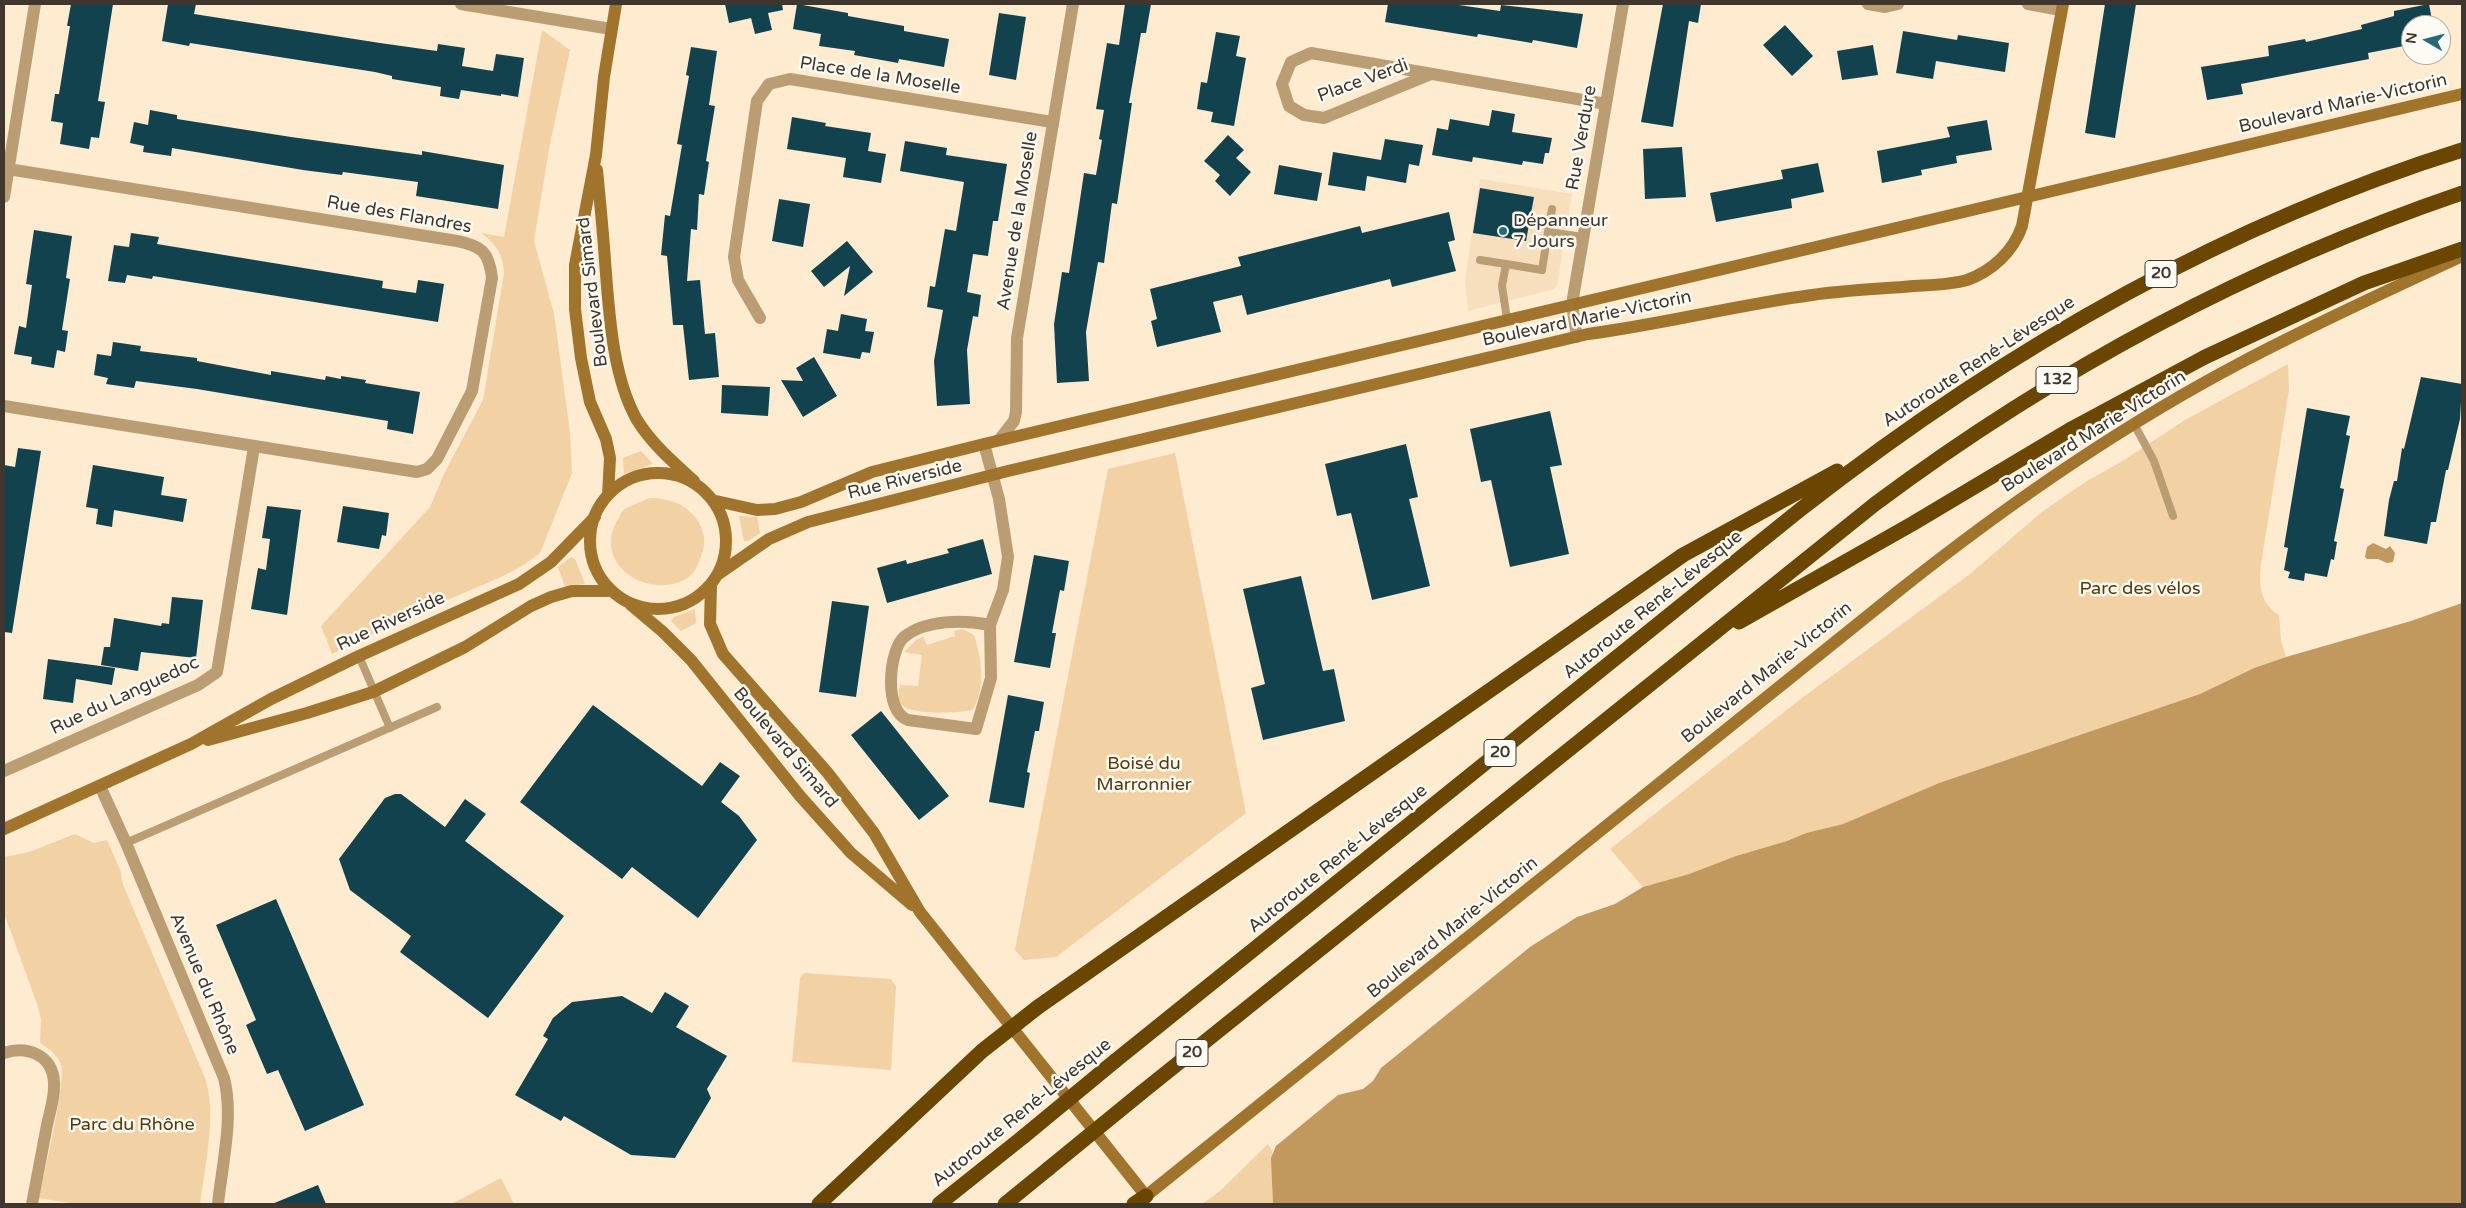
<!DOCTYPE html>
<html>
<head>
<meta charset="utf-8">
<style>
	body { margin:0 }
	#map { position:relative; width:2466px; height:1208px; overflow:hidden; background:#feebd0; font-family:"Varela Round",sans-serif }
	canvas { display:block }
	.frame { position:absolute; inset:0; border:5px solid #3f372d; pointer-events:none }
	.north { position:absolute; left:2401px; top:15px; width:50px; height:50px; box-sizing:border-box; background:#fefbf5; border:1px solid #b2ada5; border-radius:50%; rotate:278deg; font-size:14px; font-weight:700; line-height:20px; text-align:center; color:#3f372d }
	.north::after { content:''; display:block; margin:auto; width:18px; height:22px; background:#25697a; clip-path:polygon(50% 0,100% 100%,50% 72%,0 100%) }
</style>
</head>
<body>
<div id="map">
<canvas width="2466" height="1208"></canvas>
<div class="frame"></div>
<div class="north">N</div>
</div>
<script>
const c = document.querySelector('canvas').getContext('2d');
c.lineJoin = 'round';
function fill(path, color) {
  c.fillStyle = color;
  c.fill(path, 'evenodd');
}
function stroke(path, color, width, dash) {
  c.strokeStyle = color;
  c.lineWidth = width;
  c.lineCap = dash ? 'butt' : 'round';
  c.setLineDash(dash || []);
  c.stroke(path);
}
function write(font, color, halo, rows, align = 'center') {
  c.font = font + ' "Varela Round",sans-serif';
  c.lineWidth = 5;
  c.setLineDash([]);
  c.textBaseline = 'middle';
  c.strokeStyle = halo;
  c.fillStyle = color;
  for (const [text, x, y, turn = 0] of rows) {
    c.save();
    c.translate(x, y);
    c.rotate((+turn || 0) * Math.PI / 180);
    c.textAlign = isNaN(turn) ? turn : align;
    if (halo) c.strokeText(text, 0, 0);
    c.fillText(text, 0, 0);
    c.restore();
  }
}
fill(new Path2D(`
	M1480,179L1572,194L1557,286L1554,289L1468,311L1465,281Z`), '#f7debd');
fill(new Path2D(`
	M542,30L570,50L549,149L534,241L554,314L570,432L572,473L540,553C514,574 484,584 454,597C413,615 372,634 332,654L321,626L430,507L445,472L483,400L504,273C503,254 496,244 481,233L504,237Z
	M2288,364L2289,390L2261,564C2259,584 2259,603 2279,615L2281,641L2286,657L2254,668L2200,694L1939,783L1843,824L1806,833L1787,841L1736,856L1689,874L1643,887L1610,849L1802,698L1970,574L2043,511L2087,481L2121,462L2185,420Z
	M641,451L653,464L624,474L623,458Z
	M1175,453L1246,813L1056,957L1024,960L1015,950L1108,469Z
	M650,498C670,498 689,505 699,523C706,536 706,545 700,559C698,564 696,571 691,575C664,599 608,578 611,540C611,530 619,517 624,509Z
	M739,516L757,517L760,533L748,541H744Z
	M571,557L575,559L585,584L565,587L558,567Z
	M695,609L696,623L681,631L671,621L674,617Z
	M963,629L974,635C981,657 987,689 972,710C958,713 911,716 901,704C897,699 899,690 900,685L918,686L922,655L904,652L916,640L923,637L927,645L955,636L954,631Z
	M75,834L94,843L107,840L121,872L122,882L205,1078C217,1114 205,1166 200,1204H76L39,1198C44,1173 66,1085 61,1065C58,1055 48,1048 40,1043L41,1019L37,1004L4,913V857L29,852Z
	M804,973L891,979L896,986L891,1070L792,1062L800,978Z
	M1268,1144L1272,1151L1273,1204H1202L1220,1191Z
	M501,1178L514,1204H451Z`), '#f2d1a5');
fill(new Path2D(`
	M2373,543L2386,549L2390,546L2395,553L2393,562L2387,563L2378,559H2367L2365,557L2367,547Z
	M2462,603V1204H1273L1271,1158L1276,1146L1338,1095L1363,1089L1373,1081L1381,1068L1530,947L1577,917L1615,904L1643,887L1689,874L1736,856L1787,841L1806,833L1843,824L1939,783L2200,694L2254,668L2286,657L2411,621Z`), '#c1985e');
fill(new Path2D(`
	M71,4H113L98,101L105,102L99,138L91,137L89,149L60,144L63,123L51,121L55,94H59L70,26H67Z
	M168,4H196L194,14L380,43L437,51L438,44L465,48L462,66L493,71L496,54L524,58L518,97L501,94V96L461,90L459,99L440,96L441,87L392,79V76L375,72L190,43L189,46L162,41Z
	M725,4H782L783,10L768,13L772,30L755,34L751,18L729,23Z
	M797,4L848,13V16L904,26V31L949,39L944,67L899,59L898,63L854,55L855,51L819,46L821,34L793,29Z
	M1125,4H1151L1146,33H1141L1129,103H1132L1117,204L1112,203L1104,263L1098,262L1086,332L1089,381L1057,383L1054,324L1062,272L1069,273L1084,173L1096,175L1102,140L1099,139L1104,110L1096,109L1107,43L1119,45Z
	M1388,4H1452L1500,11L1501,5L1583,14L1577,48L1533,40L1532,43L1478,34L1477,37L1385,22Z
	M1663,4H1701L1698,23L1689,21L1673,127L1641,122Z
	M2105,4H2136L2115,138L2085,133Z
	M2429,4L2433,25H2411V37L2402,39L2404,46L2368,53L2369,59L2241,84L2243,94L2207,100L2201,67L2269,56L2268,46L2305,39L2306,42L2362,29L2361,25L2394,16V11Z
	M999,13L1026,17L1016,80L989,75Z
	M1785,25L1813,56L1792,76L1763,45Z
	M1903,31L1957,40L1958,35L2009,43L2005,72L1936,61L1933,79L1896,73Z
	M1216,32L1240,36L1236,56L1246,58L1234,126L1211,122L1213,112L1197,109L1201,82L1207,83Z
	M1873,45L1878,75L1842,80L1837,51Z
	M691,47L717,51L709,105L715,106L706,161L709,162L704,195L699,194L697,230L691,229L687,281L700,280L705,334L715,333L719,377L689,380L683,325H673L667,256L661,255L665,215L670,216L682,145L677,144L689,76L686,75Z
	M150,110L177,115V119L291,137L422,155V151L504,165L498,209L416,196L418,182L343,172L342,175L303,170L172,148L171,156L143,152L144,146L130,143L134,122L148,125Z
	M1492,110L1515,114L1512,132L1552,138L1549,153H1545L1543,164L1523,161L1522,165L1473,157L1472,162L1432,155L1437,128L1448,130L1450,119L1489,126Z
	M792,117L826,123L825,126L871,133L868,151L886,154L881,183L843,177L846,158L787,149Z
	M1987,120L1992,150L1956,156L1957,163L1921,170L1922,175L1882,183L1877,151L1950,137L1947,127Z
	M1228,135L1244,150L1236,158L1251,172L1230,196L1215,181L1220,175L1204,161Z
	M1385,139L1423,145L1419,166L1409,164L1406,183L1367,176L1365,191L1328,185L1333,152L1381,160Z
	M905,141L947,148L946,155L1007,164L998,221H993L988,256L973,254L967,292L981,295L978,317L973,316L967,350L970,404L937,406L934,361L943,310L927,307L930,286L935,287L945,229L956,231L964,182L900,171Z
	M1682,147L1686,197L1645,199L1643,149Z
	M1818,163L1824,192L1791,199L1792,208L1716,222L1710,193L1783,179L1781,170Z
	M1279,165L1322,173L1317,201L1274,194Z
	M1480,188L1534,197L1526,241L1473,233Z
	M779,199L810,204L803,247L772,241Z
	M1449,212L1455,240L1448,242L1456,271L1392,287L1390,279L1247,315L1242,295L1213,302L1221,332L1157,347L1151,321L1157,319L1150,289L1241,266L1238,257L1360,226L1362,233Z
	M34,230L72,236L66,278L70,279L62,330L68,331L65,352L57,350L54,368L31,364L32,357L14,354L19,326L26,328L32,285L26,284Z
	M131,233L159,237L157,244L383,281L382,288L416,293L418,280L444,284L438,322L153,276L152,279L127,275L125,283L108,281L114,245L129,247Z
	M847,241L873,272L844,296L850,266L824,287L811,271Z
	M841,314L867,319L865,331L874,332L870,353L862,352L860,359L823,353L827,329L838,331Z
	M113,342L141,346L140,351L197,358V361L271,375V371L325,380L326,376L341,379V376L366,380L365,383L420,392L413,434L387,429L388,421L197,389L136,381L134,388L106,384L108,378L94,375L97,354L111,356Z
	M814,357L837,396L803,417L781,380L803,381L796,368Z
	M2421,377L2462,384L2460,419L2448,470H2446L2436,522H2431L2427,544L2384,536L2389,500L2394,481H2397L2402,448L2404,449Z
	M722,385L770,387L768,416L721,413Z
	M2307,408L2350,416L2346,435L2350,436L2340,488L2344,489L2334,541L2337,542L2334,560L2331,559L2327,577L2305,573L2304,581L2288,578L2290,572L2284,570L2288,548L2284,547Z
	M1550,411L1562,465L1550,467L1569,554L1510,567L1491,480L1481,482L1470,429Z
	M1406,444L1418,497L1409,499L1430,586L1372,600L1351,513L1337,516L1325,464Z
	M18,448L41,451L12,633L4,632V465L15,467Z
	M93,465L164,477L161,495L187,499L183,522L114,510L112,527L96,524L98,509L86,507Z
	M267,506L301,510L287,615L251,609L258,568L266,570L270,539L262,538Z
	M343,506L389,513L386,536L382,535L379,549L337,542Z
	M983,539L992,574L887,603L877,568L906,560L907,564L949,553L947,549Z
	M1034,555L1069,561L1064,591L1060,590L1052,633H1056L1050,668L1014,662Z
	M1301,576L1323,671L1334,669L1345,721L1263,740L1251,688L1265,684L1243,589Z
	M172,597L203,600L196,658L141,652L138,671L101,665L104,647H110L114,618L161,626L162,623L169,624Z
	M832,601L869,606L856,697L819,692Z
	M48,659L115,668L112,685L76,679L73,703L43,699Z
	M1008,695L1044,702L1039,731H1035L1027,772L1030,773L1024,808L989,802Z
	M593,705L702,786L720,762L740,776L721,802L739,816L757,840L698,918L632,867L622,879L520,802Z
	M881,711L949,796L919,820L851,735Z
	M395,794H401L445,827L465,799L486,814L465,841L564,916L488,1018L400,952L411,936L350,890L339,859L385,798Z
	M276,899L364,1105L305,1131L278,1070L267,1074L246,1025L256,1020L216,925Z
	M665,992L689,1006L676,1027L727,1056L707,1089L711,1098L675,1158L631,1155L564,1116L561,1121L515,1095L548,1039L543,1036L553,1018L572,1002L622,996L652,1013Z
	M318,1185L326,1204H272Z`), '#12424e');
stroke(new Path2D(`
	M1548,232L1552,209
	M1480,260L1506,264
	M1507,319L1502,286L1506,264L1542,270L1548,232L1583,237
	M2134,424L2154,461L2173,516
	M359,656L390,728
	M126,843L437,707`), '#bb9d73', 8);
stroke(new Path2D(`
	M461,4L611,29
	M1868,4L1885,7L1898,4
	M2028,4L2061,10
	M1431,74L1324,118L1304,115L1289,106L1282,84L1291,62L1311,53L1606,104
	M4,197L35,4
	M760,318L738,280L734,257L757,101L769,84L790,79L1052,122
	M1577,337L1572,304L1623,4
	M4,406L417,472L427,469L437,459L472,391L492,278C489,252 482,246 457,241L8,169
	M999,440L1014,421L1016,412L1017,338L1073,4
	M984,444L999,499L1008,557L1003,590L990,625L991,678L976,729L908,720C883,712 889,650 904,637C926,619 964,620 990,625
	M4,771L198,685L217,672L254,447
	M100,786L126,843L224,1078C234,1118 222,1164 218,1204
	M4,1053C27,1045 53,1055 54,1083C55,1097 50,1111 47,1125C42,1151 37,1178 32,1204`), '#bb9d73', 12);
stroke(new Path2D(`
	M597,170C600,201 603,231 605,261C609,311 612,376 637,420C652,444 673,462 694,481
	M590 541a68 68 0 1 1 136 0a68 68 0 1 1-136 0Z
	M608,495L610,458L606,439L590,402L581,358L575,309V265L596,155L604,77L616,4
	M716,501L757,510L775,509L801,502L872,472L984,444L2462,94
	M717,575L769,539L808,522L1008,471L1588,334C1663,324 1737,305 1812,295C1846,290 1880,289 1914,286C1931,285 1950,285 1967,280C1992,271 2013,252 2022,226L2063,4
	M711,585L710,624L723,654L827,772L874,833L920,912L1146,1196L1896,593C2005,506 2120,426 2244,361C2316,323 2389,290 2462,256
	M631,605L663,632L691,660L800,796L851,853L912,905
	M208,740L307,713L373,692L465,647L531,606L551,597L572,591H608
	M4,829L191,744L271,699L359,656L519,584L551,562L595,517`), '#a1742e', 12);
stroke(new Path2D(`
	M1739,622L1912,524L2073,428L2205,357L2364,283L2462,249
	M1115,1061L1801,509C2000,353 2220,226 2462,150
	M1141,1093L1875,504C2056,369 2248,266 2462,193
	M819,1204L982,1051L1038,1007L1683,555L1837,471
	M939,1204L1023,1137
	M1005,1204L1048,1169
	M1134,1204L1146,1196`), '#6a4600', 15);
stroke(new Path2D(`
	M1023,1137L1115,1061
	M1048,1169L1141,1093`), '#6a4600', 15);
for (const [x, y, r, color] of [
	[1503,231,5,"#25697a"]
]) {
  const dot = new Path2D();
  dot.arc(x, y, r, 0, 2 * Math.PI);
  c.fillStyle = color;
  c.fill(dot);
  stroke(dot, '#fefbf5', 2);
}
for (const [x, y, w] of [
	[2161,274,32],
	[2057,380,42],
	[1500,753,32],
	[1192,1053,32]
]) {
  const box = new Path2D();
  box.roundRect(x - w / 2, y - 13.5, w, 27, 4);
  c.fillStyle = '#fefbf5';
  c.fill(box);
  stroke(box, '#3f372d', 1);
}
write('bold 16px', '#3f372d', null, [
	["20",2161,274],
	["132",2057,380],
	["20",1500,753],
	["20",1192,1053]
]);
write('18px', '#3f372d', '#fefbf5', [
	["Place de la Moselle",880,76,9],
	["Place Verdi",1363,81,-20],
	["Boulevard Marie-Victorin",2343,104,-13],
	["Rue Verdure",1582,138,-80],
	["Rue des Flandres",399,215,10],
	["Avenue de la Moselle",1018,221,-81],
	["Boulevard Simard",593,292,-97],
	["Boulevard Marie-Victorin",1587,319,-12],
	["Autoroute René-Lévesque",1979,362,-33],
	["Boulevard Marie-Victorin",2094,432,-32],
	["Rue Riverside",905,480,-14],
	["Autoroute René-Lévesque",1653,605,-39],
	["Rue Riverside",391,622,-25],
	["Boulevard Marie-Victorin",1767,673,-39],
	["Rue du Languedoc",125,696,-25],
	["Boulevard Simard",785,748,50],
	["Autoroute René-Lévesque",1338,859,-39],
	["Boulevard Marie-Victorin",1453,928,-39],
	["Avenue du Rhône",204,984,67],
	["Autoroute René-Lévesque",1022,1113,-39]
]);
write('18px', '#3f372d', '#fefbf5', [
	["Dépanneur",1513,221],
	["7 Jours",1513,242]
], 'left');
write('18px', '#553908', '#fefbf5', [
	["Parc des vélos",2140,589],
	["Boisé du",1144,764],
	["Marronnier",1144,785],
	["Parc du Rhône",132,1125]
]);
</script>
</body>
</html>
